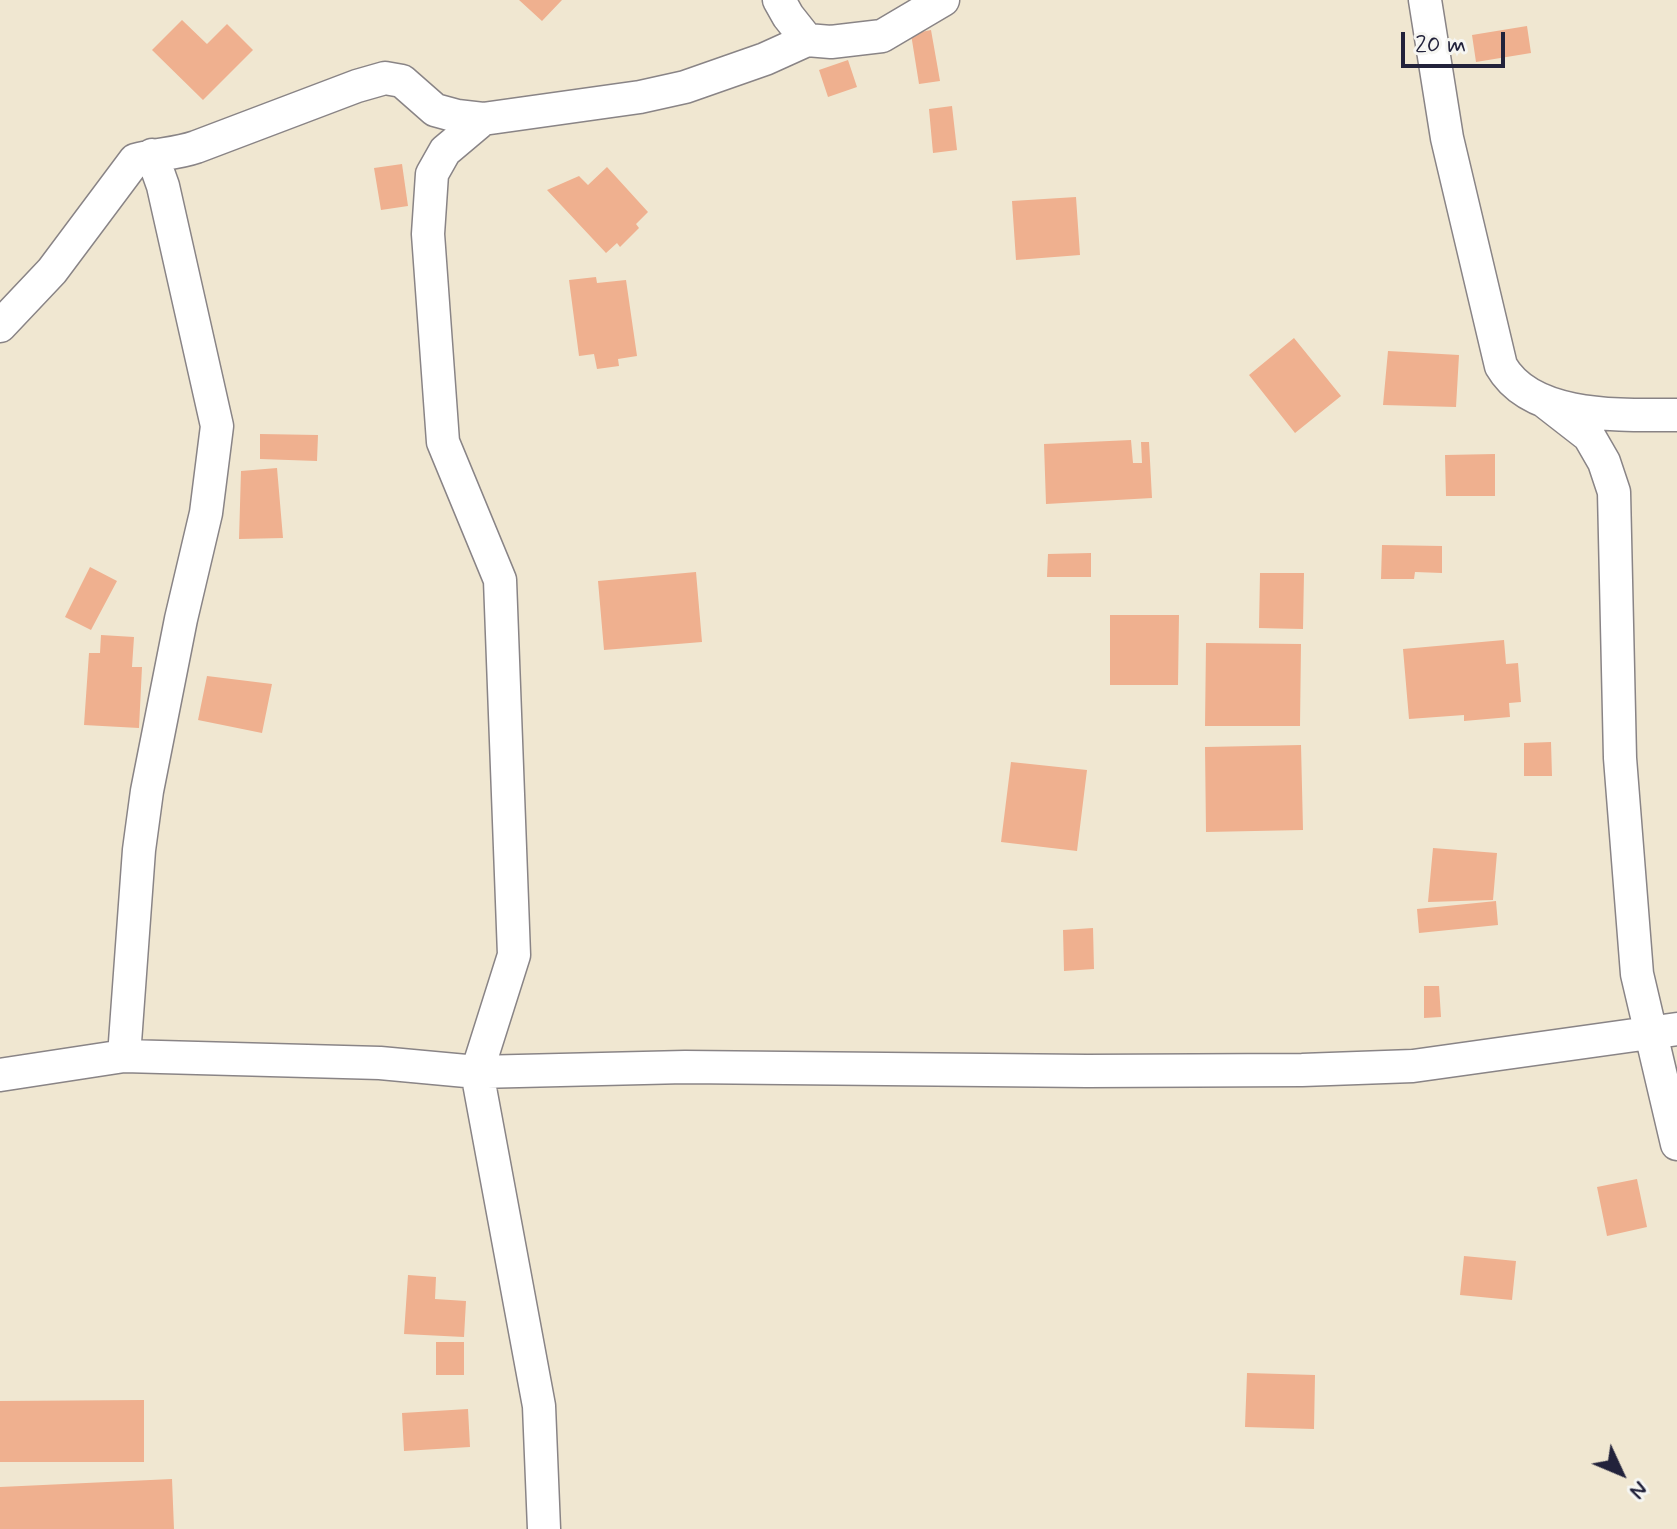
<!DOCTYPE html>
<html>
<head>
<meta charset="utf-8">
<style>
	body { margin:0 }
	#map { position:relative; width:1677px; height:1529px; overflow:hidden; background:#f0e7d1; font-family:Mynerve,sans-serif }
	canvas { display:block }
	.north { position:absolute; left:1581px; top:1433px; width:80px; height:80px; -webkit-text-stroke:6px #f6f6f2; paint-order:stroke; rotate:134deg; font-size:22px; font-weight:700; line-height:32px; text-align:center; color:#22223b }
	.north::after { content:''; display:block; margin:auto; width:28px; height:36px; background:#22223b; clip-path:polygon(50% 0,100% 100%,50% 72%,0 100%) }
	.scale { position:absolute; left:1401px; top:32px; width:104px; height:36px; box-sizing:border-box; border:4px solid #22223b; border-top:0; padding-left:10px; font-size:24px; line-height:28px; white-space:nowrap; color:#22223b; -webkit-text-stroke:6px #f6f6f2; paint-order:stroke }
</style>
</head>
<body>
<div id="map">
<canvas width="1677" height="1529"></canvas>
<div class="north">N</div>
<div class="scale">20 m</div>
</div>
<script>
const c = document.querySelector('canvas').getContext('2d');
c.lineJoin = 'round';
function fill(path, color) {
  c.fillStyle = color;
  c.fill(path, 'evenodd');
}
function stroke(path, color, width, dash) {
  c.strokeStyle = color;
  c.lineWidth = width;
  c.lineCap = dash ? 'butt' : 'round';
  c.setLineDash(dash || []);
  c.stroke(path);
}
fill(new Path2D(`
	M519,0H562L542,21Z
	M182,20L207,44L227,24L253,50L203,100L152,50Z
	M1527,26L1531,53L1476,62L1472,35Z
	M931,30L940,81L919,84L911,34Z
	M848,60L857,87L828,97L819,70Z
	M952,106L957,150L933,153L929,109Z
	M402,164L408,206L381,210L374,168Z
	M607,167L648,212L636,224L639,228L620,247L617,243L606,253L547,190L579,176L588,185Z
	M1076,197L1080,255L1016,260L1012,201Z
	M596,277L597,283L626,280L637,356L618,359L619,366L597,369L594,354L579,356L569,280Z
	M1294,338L1341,396L1295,433L1249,375Z
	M1388,351L1459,355L1456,407L1383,405Z
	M260,434L318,435L317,461L260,459Z
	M1131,440L1133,463H1142L1141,442H1149L1152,498L1046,504L1044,444Z
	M1495,454V496H1446L1445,455Z
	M277,468L283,538L239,539L241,471Z
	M1382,545L1442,546V573L1415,572L1414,579H1381Z
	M1091,553V577H1047L1048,554Z
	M90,567L117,581L91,630L65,617Z
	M696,572L702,642L604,650L598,581Z
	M1260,573H1304L1303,629L1259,628Z
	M1110,615H1179L1178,685H1110Z
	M101,635L134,637L132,667H142L139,728L84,725L89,653H100Z
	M1504,640L1506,664L1518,663L1521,702L1509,703L1510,717L1464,721V715L1409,719L1403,649Z
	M1206,643L1301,644L1300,726H1205Z
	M207,676L272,684L262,733L198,720Z
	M1551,742L1552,776H1524V743Z
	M1301,745L1303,830L1206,832L1205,747Z
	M1011,762L1087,770L1077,851L1001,842Z
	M1433,848L1497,853L1493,900L1428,902Z
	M1496,901L1498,925L1419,933L1417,909Z
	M1093,928L1094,969L1064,971L1063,930Z
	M1424,986H1439L1441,1017L1424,1018Z
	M1637,1179L1647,1227L1607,1236L1597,1187Z
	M1464,1256L1516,1261L1512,1300L1460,1295Z
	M408,1275L436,1277L435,1299L466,1301L464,1337L404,1334Z
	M436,1342H464V1375H436Z
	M1247,1373L1315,1375L1314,1429L1245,1427Z
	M144,1400V1462H0V1401Z
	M468,1409L470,1447L404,1451L402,1413Z
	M172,1479L174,1529H0V1487Z`), '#efb08f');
const street = new Path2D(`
	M779,0L788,16L807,40L831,42L882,36L943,0
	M1425,0L1447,138L1501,366C1532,420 1623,415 1677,415
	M483,119L445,151L432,174L428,234L443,442L500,580L514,955L477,1072L539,1406L544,1529
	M0,326L52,271L135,160C155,154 176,154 196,147L357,86L385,78L402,81L435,110L457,116L483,119L640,97L685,87L765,59L807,40
	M1544,401L1589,436L1604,462L1614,492L1620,758L1637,974L1677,1144
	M124,1056L139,850L147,791L181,619L206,513L217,426L163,186L152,155
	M0,1075L124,1056L380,1063L477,1072L685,1067L1087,1071L1302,1070L1413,1066L1677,1029`);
stroke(street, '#898486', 35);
stroke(street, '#fff', 32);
</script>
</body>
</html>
